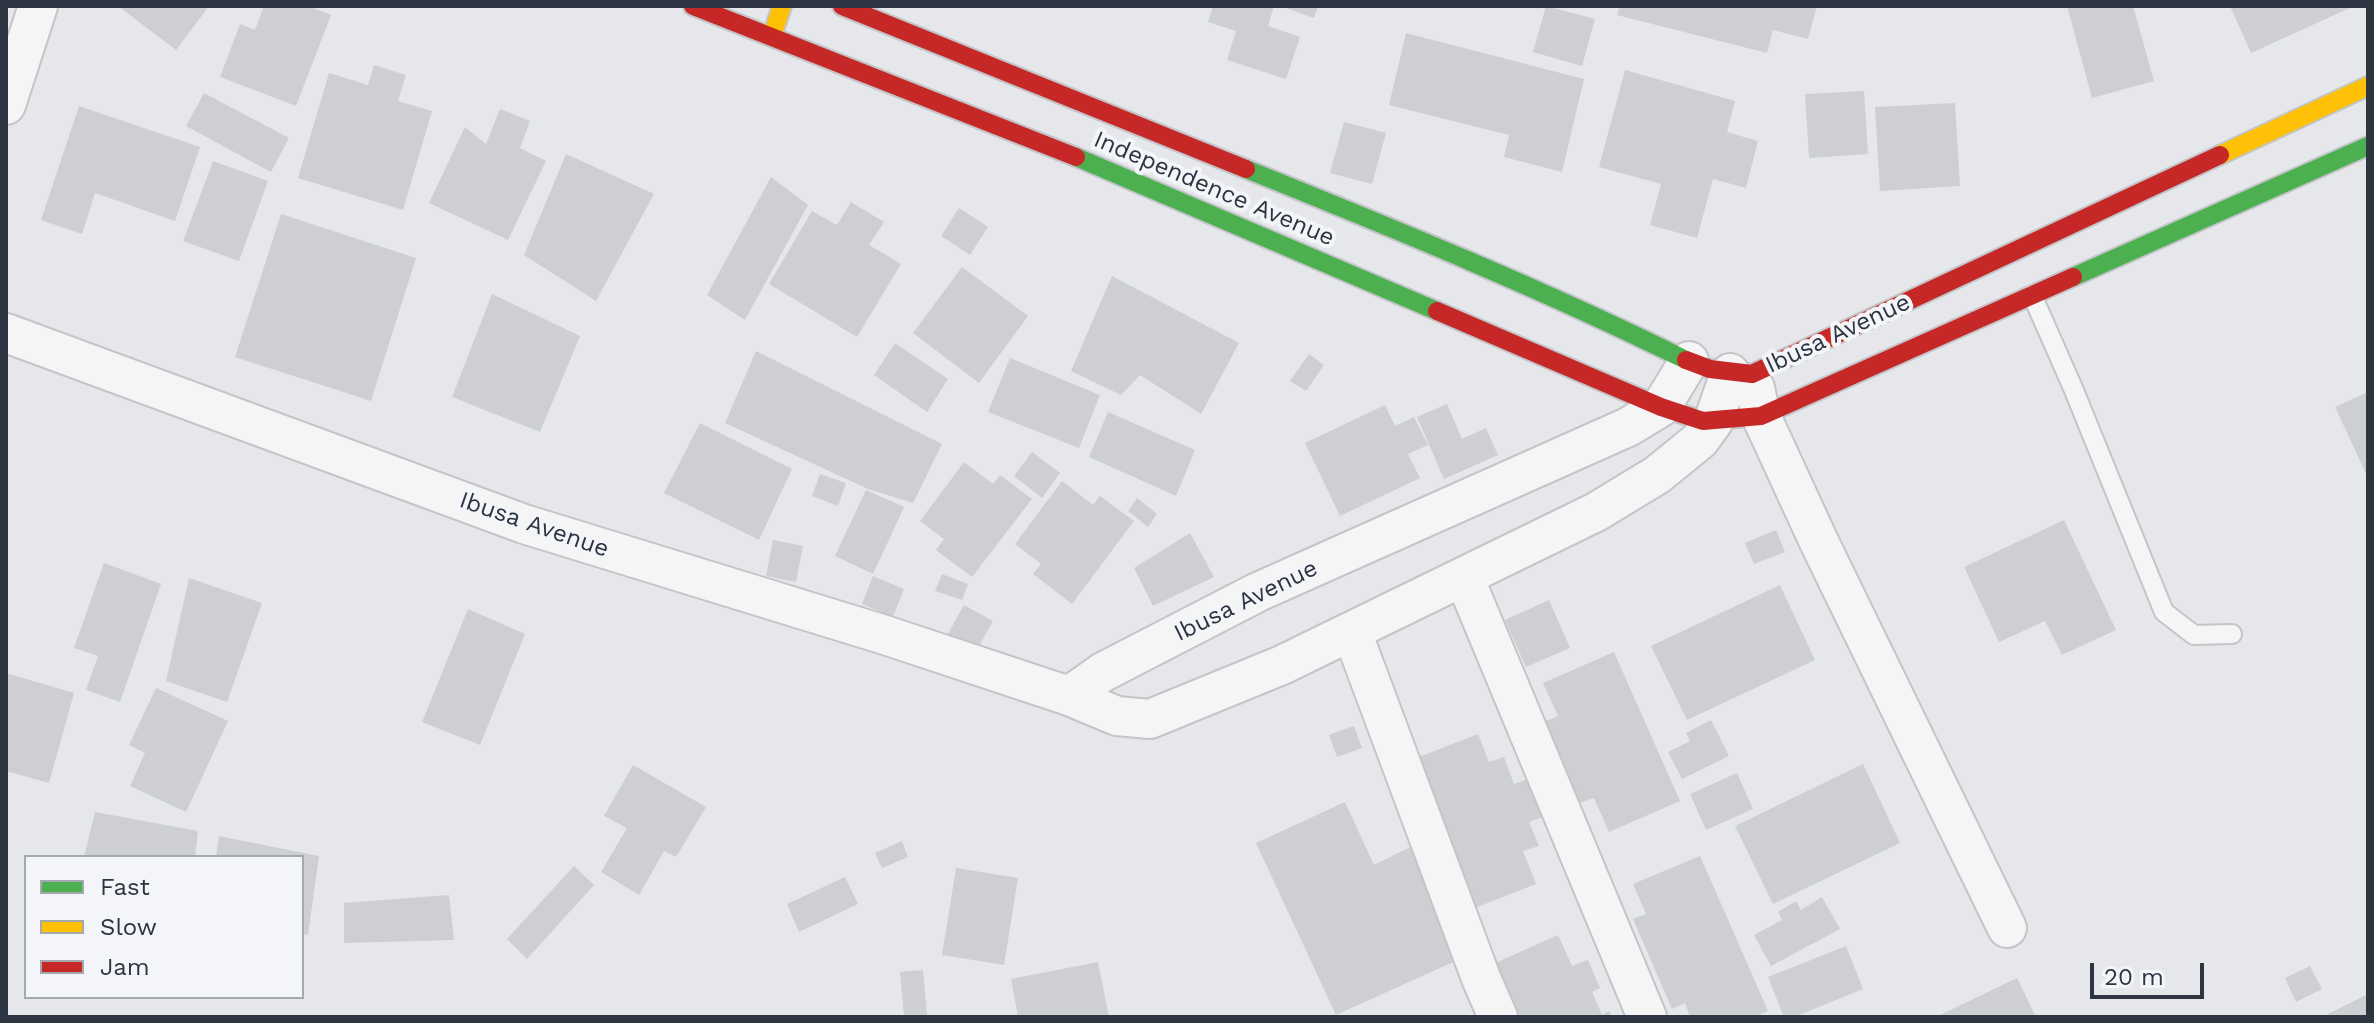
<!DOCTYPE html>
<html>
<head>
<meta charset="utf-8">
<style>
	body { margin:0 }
	#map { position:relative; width:2374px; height:1023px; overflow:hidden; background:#e5e7ea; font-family:"Work Sans",sans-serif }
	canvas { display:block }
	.frame { position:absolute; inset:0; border:8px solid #2d3442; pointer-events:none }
	.legend { position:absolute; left:24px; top:855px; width:280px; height:144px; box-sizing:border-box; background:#f4f5f8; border:2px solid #a4a8af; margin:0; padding:10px 14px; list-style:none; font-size:24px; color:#2d3442 }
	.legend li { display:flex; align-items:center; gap:16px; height:40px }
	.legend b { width:40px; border:2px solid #a4a8af }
	.scale { position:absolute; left:2090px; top:963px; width:114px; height:36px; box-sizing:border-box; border:4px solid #2d3442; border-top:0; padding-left:10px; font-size:24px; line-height:28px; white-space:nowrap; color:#2d3442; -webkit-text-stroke:6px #f4f5f8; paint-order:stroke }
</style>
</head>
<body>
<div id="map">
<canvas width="2374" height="1023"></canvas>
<div class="frame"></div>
<ul class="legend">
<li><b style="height:10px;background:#4caf50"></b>Fast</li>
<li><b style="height:10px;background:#ffc107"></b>Slow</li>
<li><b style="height:10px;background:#c62828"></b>Jam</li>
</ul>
<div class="scale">20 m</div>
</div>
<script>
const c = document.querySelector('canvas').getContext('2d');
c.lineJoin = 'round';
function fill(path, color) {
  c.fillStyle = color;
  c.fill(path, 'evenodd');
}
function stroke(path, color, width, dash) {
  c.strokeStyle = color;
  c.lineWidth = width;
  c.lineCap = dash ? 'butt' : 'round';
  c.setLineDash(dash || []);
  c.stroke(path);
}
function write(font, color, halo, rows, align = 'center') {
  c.font = font + ' "Work Sans",sans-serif';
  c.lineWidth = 8;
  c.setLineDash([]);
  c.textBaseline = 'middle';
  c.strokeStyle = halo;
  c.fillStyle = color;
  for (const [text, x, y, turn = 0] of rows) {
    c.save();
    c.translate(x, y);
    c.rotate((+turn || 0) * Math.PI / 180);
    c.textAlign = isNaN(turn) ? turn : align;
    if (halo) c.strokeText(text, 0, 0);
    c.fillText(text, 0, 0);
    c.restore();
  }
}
fill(new Path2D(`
	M118,6H209L176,50Z
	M264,6H308L331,15L296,106L220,77L240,24L255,30Z
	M1213,6H1274L1268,26L1300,37L1286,79L1227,60L1236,31L1208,22Z
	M1280,6H1318L1314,18Z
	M1546,6L1595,19L1582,66L1533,52Z
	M1620,6H1817L1808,39L1773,30L1767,53L1617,15Z
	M2067,6H2133L2154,81L2092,98Z
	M2230,6H2354L2251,53Z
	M1406,33L1584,79L1562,172L1504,157L1509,135L1389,105Z
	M374,65L406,75L398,101L432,111L403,210L298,178L329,73L368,85Z
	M1625,70L1735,101L1727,132L1758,141L1746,188L1713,179L1697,238L1650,225L1661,184L1599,167Z
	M1864,91L1868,154L1809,158L1805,94Z
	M204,93L289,138L271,172L186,126Z
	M1955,103L1960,186L1880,191L1875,107Z
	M79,106L200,147L175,221L95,193L82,234L41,220Z
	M500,109L530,121L520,148L546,161L508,240L429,203L465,127L486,144Z
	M1344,122L1386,133L1372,184L1330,173Z
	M566,154L654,194L596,301L524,255Z
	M213,161L268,181L239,261L183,241Z
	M771,177L808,205L745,320L707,295Z
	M851,202L884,222L869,245L901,264L857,337L769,284L812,211L837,225Z
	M959,208L988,227L970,255L941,236Z
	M281,214L416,258L371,401L235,357Z
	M962,267L1028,316L979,383L913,333Z
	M1112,276L1239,343L1201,414L1140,375L1121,395L1071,371Z
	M492,294L580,336L540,432L452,397Z
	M895,343L948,379L927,412L874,375Z
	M756,351L942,444L913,503L868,489L725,423Z
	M1309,354L1324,365L1306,391L1290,381Z
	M1010,358L1100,395L1079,448L988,412Z
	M2368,392V478L2335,407Z
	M1447,404L1462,439L1486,428L1498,455L1444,479L1417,417Z
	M1385,405L1395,426L1414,417L1428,445L1408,454L1420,478L1340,516L1305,443Z
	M1108,412L1195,450L1176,496L1089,457Z
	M700,423L792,469L759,540L664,493Z
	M1032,452L1060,473L1042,498L1014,476Z
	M964,462L993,484L1000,475L1032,499L972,577L936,550L944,539L920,521Z
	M820,474L846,483L838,506L812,496Z
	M1062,481L1093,505L1100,496L1134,521L1072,604L1033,574L1041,564L1015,544Z
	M866,490L904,507L873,574L835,556Z
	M1137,498L1157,514L1148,527L1128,511Z
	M2064,520L2116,630L2062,655L2045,621L1999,642L1964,567Z
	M1776,530L1785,552L1754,564L1745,543Z
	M1190,533L1214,577L1153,606L1134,568Z
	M773,540L803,546L796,582L766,576Z
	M104,563L161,584L120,702L86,690L98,656L74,648Z
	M942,574L968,584L962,600L935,591Z
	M873,576L904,589L893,617L862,604Z
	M189,578L262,603L227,702L166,681Z
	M1780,585L1815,660L1687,720L1651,646Z
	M1549,600L1570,648L1526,667L1505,620Z
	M964,605L993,621L975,653L946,637Z
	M468,609L525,634L480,745L422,722Z
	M1614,652L1680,801L1609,832L1594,798L1580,803L1544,722L1558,716L1543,683Z
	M6,673L74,693L49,783L6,771Z
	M156,688L228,721L186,812L130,786L145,753L129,745Z
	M1711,720L1729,756L1682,779L1668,752L1690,741L1686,733Z
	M1354,726L1362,748L1337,757L1329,735Z
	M1478,734L1489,762L1504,757L1514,784L1528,779L1543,817L1529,822L1539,846L1523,851L1536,884L1467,911L1409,761Z
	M1863,764L1900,843L1773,904L1735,826Z
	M633,765L706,807L676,857L664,851L639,895L601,872L627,828L604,816Z
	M1737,773L1753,809L1706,830L1690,794Z
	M1345,802L1374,865L1410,847L1462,958L1336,1015L1256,843Z
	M95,812L198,831L195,857H84Z
	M219,836L319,856L308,935L302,934V857H216Z
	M902,841L908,857L882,868L875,853Z
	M1700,856L1768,1011L1754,1017H1690L1685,1003L1672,1009L1633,919L1646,914L1633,884Z
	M574,866L594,885L527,959L507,939Z
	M956,868L1018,878L1004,965L942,955Z
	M845,877L858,904L799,932L787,904Z
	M449,895L454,940L344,943V903Z
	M1822,897L1840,929L1771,966L1754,935L1782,920L1778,912L1796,901L1801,910Z
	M1558,935L1572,966L1588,960L1600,988L1592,992L1602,1015L1609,1011L1612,1017H1517L1493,964Z
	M1846,946L1863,989L1794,1017H1784L1768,977Z
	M1098,962L1109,1017H1018L1011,979Z
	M2310,966L2322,989L2296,1002L2285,978Z
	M923,970L927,1015L904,1017L900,972Z
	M2017,978L2036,1017H1936Z
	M2368,994V1017H2322Z`), '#cdcfd2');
const lane = new Path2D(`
	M2032,295L2073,388L2164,612L2194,635L2232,634`);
const street = new Path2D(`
	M6,105L38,6
	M6,333L524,524L885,635L1069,696L1117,716L1150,719L1282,665L1596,512L1657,475L1700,440L1713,422L1730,373
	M1755,388L1761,416L1820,544L2007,928
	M1464,577L1647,1017
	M1352,632L1481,978L1498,1017
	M1069,696L1103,672L1258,592L1628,427L1661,407L1689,361`);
const fast = new Path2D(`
	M1076,157L1437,311
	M1246,169C1395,229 1542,289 1686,360
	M2073,277L2368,146`);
const slow = new Path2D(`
	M772,36L782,6
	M2220,155L2368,86`);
const jam = new Path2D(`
	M693,6L1076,157
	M842,6L1246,169
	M1437,311L1661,407L1703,421L1761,416L2073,277
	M1686,360L1710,369L1752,374L2220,155`);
stroke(lane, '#c3c5c8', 22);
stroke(street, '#c3c5c8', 42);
stroke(fast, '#c3c5c8', 22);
stroke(slow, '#c3c5c8', 22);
stroke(jam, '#c3c5c8', 22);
stroke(lane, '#f5f5f6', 18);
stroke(street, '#f5f5f6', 38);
stroke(fast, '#4caf50', 18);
stroke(slow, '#ffc107', 18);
stroke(jam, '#c62828', 18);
write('24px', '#2d3442', '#f4f5f8', [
	["Independence Avenue",1214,189,23],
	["Ibusa Avenue",1838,334,-25],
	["Ibusa Avenue",534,525,19],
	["Ibusa Avenue",1246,601,-26]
]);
</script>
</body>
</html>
